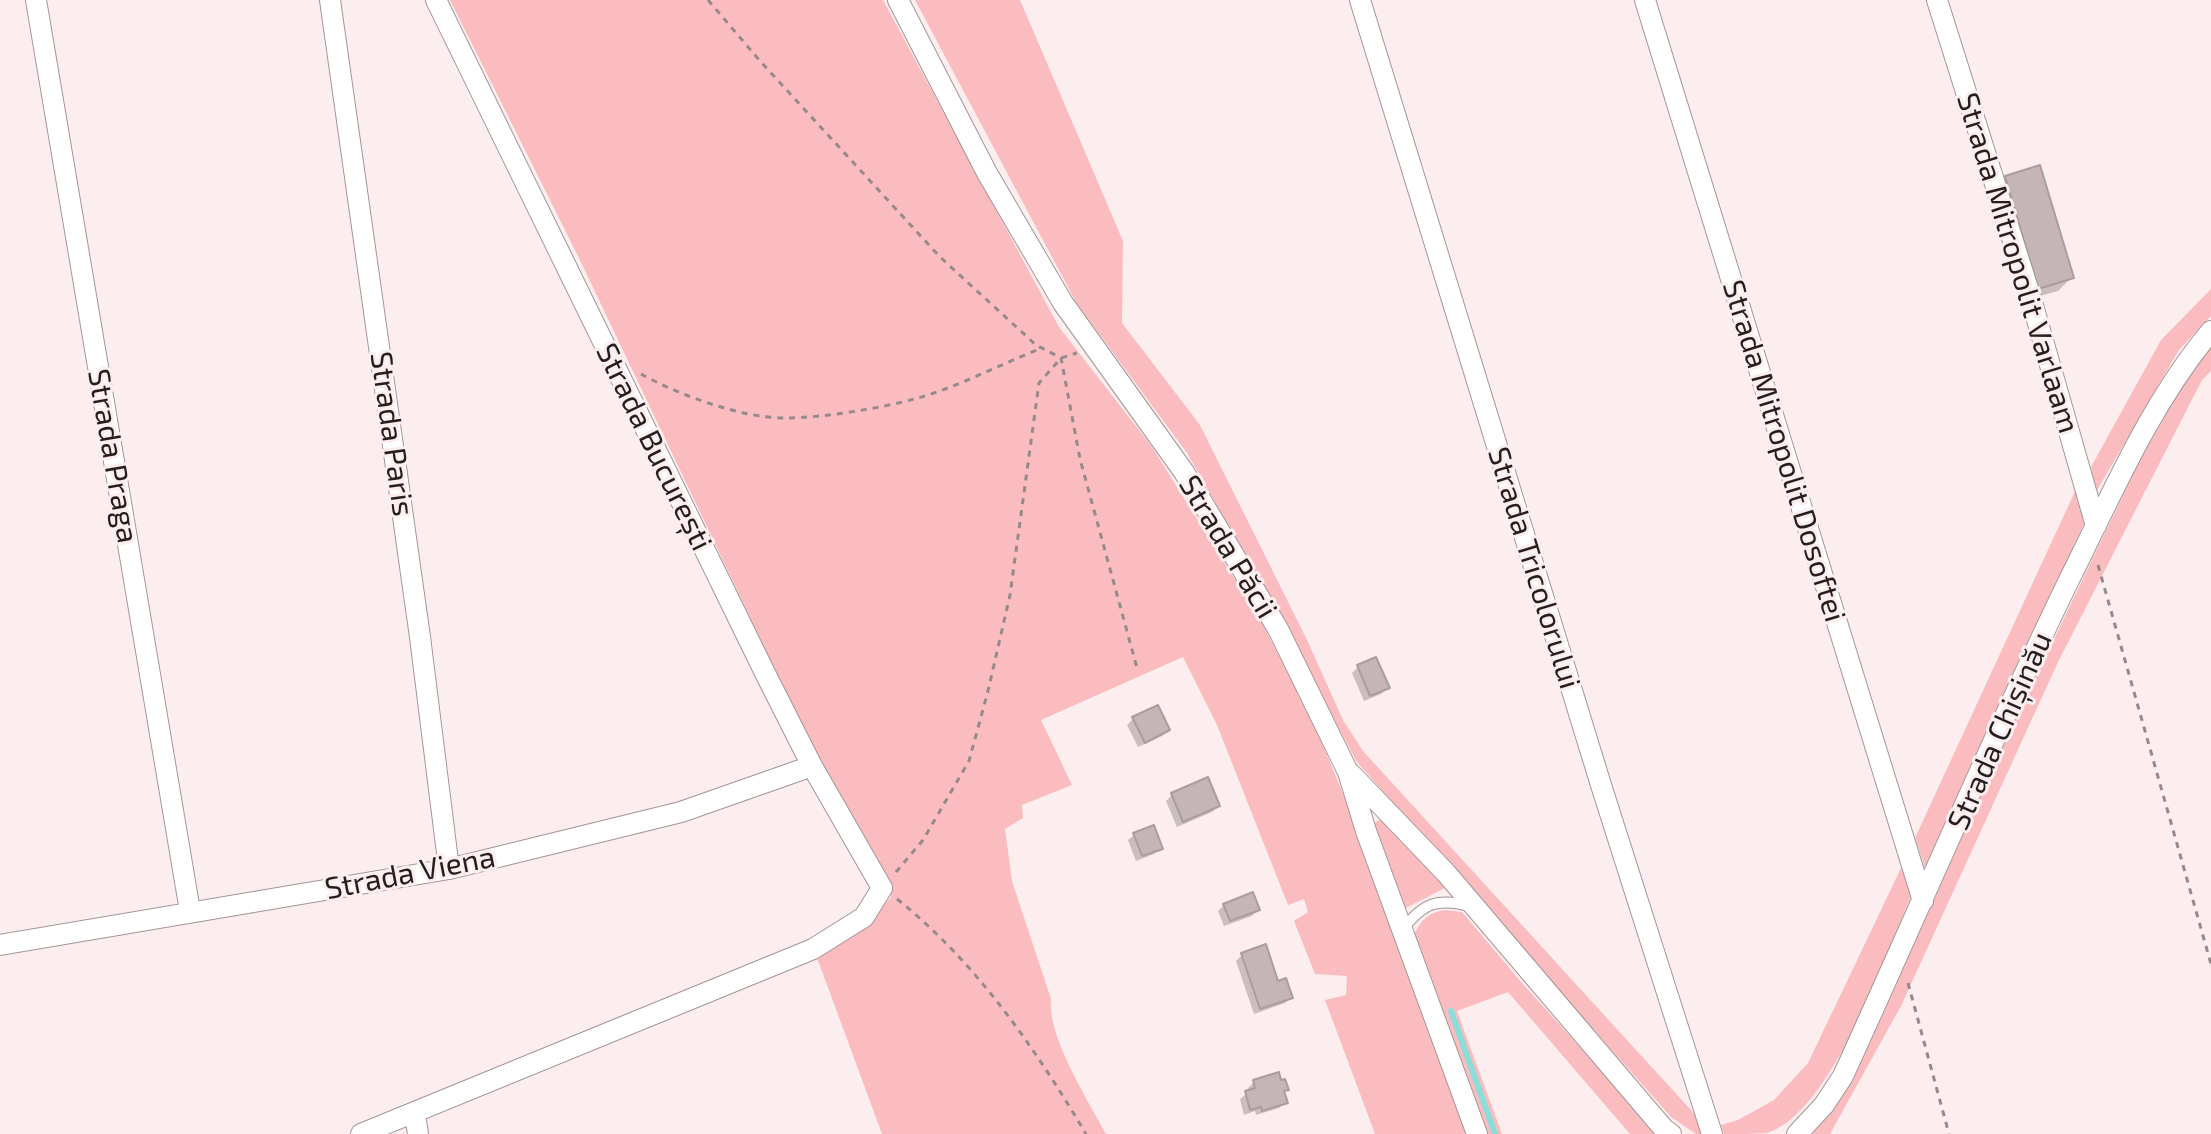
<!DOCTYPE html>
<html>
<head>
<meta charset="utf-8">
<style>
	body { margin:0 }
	canvas { display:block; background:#fcedee }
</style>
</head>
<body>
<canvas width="2211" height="1134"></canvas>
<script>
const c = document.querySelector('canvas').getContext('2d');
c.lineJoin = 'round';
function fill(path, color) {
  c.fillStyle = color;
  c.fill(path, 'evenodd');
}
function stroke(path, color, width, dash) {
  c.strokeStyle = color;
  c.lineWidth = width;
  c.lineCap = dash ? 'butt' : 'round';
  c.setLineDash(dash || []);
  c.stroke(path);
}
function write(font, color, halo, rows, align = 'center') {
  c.font = font + ' "Exo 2",sans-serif';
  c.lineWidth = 6;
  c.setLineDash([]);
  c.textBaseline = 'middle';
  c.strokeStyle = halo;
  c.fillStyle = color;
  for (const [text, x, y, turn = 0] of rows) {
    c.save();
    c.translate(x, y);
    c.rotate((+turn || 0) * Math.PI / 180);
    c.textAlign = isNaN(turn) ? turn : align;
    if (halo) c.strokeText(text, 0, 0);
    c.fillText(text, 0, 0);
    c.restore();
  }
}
fill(new Path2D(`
	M450,0H883L1059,327L1152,447L1261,621L1315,726L1346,801L1469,1134H1375L1325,1000L1346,995L1347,976L1315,974L1294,921L1308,912L1304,899L1288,905L1217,725L1183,657L1041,720L1072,785L1022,805L1023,818L1005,829L1012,881L1051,999C1047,1036 1088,1100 1106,1134H882L816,955L863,927L891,897L800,722L578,256Z
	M915,0H1020L1123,241L1122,323L1200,425L1308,642L1343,720L1363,751L1700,1120L1703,1134H1696L1671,1117L1356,761L1280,616L1187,453L1077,304Z
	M2211,289V316L2179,350L2096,492L2091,467L2161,340Z
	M2211,346V371L2202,380L2058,662L1901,1006L1830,1134H1812L1821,1124L2140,460L2195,363Z
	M2077,487L2085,521L1925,868L1915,838Z
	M1383,818L1445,888L1404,909L1371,825Z
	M1902,866L1912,894C1885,954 1833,1112 1767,1133C1755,1134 1736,1134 1724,1134L1721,1125L1738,1120L1774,1100L1808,1063Z
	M1445,910L1462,912L1522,983L1658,1134H1630L1508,992L1457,1011L1502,1134H1486L1413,937C1421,920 1427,913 1445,910Z`), '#fbbcbf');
fill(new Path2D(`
	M2006,177L2071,278L2058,291L2025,300L1992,190Z
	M1358,667L1387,688L1381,694L1364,701L1352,673Z
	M1133,719L1168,730L1162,736L1138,747L1127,725Z
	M1172,795L1218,806L1212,812L1177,827L1166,801Z
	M1135,834L1160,848L1154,854L1136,861L1128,840Z
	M1224,905L1258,910L1252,916L1224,926L1218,911Z
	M1242,955L1277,983L1291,997L1285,1003L1254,1014L1236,961Z
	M1254,1082L1286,1089L1283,1093L1286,1102L1279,1108L1256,1115L1255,1111L1244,1115L1240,1099L1249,1092L1248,1088Z`), '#0003');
stroke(new Path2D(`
	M1451,1011L1495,1134`), '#8addd9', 6);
const building = new Path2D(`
	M2040,165L2074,278L2038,289L2005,176Z
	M1376,657L1390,688L1370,696L1357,665Z
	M1158,705L1170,730L1145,743L1132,717Z
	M1208,777L1220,806L1183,822L1171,793Z
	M1154,825L1163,849L1142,856L1133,833Z
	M1253,892L1260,910L1230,921L1223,904Z
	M1266,944L1278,981L1286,978L1293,998L1260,1009L1241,953Z
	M1279,1072L1281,1080L1285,1079L1289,1090L1284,1091L1288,1103L1262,1111L1261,1107L1250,1110L1245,1091L1255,1088L1253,1080Z`);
fill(building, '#c4b5b6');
stroke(building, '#ab9d9d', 2);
const service = new Path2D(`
	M1403,929C1424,902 1438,898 1470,906`);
const minor = new Path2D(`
	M36,0L190,911
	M330,0L420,637L449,869
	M898,0L987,173L1063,303L1184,472L1278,629L1348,772L1366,831L1477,1134
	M1360,0L1601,785L1712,1134
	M1645,0L1923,901
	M1937,0L2030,295L2096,526
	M1351,774L1446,873L1664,1129L1671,1134
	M0,945L449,869L681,812L812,766
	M415,1114L418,1134
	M361,1134L813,949L864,917L882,888L812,766L766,675L436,0
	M1797,1134L1824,1105L1843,1076C1919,910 1990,742 2070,578C2112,494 2150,404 2211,331`);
stroke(service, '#a39595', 12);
stroke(minor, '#a39595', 22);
stroke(new Path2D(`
	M708,0L760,61L940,257L1036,345L1061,358L1080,459L1137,668
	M641,374C679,395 741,418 785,418C823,418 882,408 918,398C960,386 1001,364 1042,348
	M2098,565L2211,964
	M896,872L923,840L969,761L988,691L1010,595L1039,383L1061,358L1077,353
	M897,899C976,962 1035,1048 1086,1134
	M1908,983L1949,1134`), '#958a8b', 3, [6, 6]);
stroke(service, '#fff', 10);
stroke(minor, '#fff', 20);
write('30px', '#241e1f', '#fcedee', [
	["Strada Mitropolit Varlaam",2018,263,73],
	["Strada Paris",392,434,82],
	["Strada București",654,447,64],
	["Strada Mitropolit Dosoftei",1784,451,73],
	["Strada Praga",113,456,80],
	["Strada Păcii",1228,547,59],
	["Strada Tricolorului",1534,568,73],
	["Strada Chișinău",2000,731,-66],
	["Strada Viena",410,873,-11]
]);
</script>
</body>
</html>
